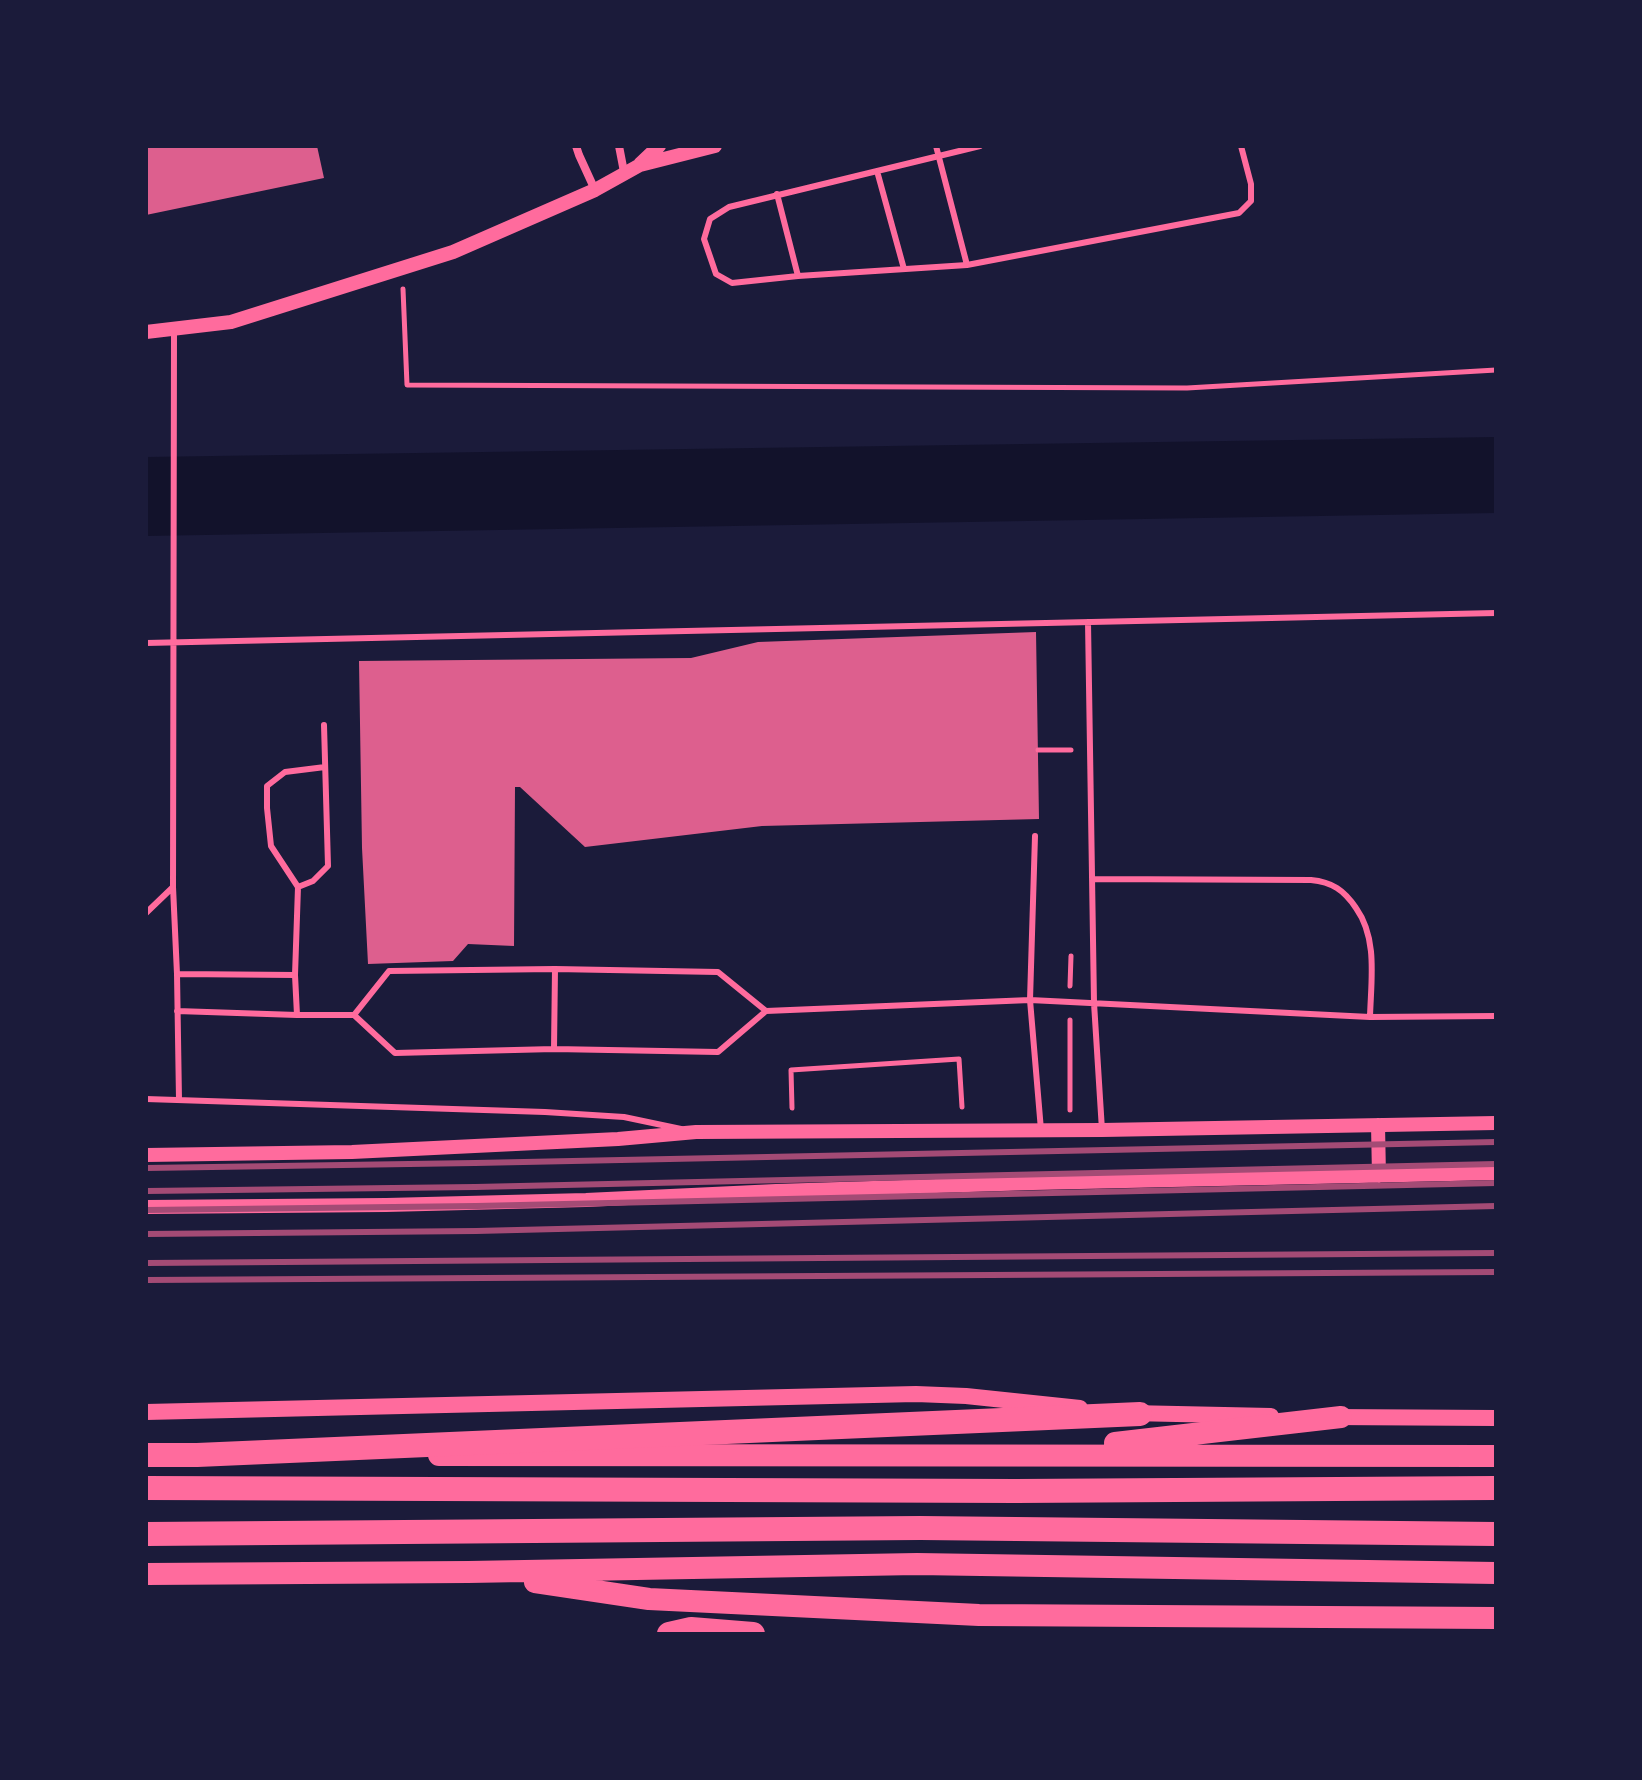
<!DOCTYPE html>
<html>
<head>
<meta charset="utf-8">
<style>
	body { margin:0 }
	#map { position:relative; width:1642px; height:1780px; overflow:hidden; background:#1b1b3a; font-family:"Noto Sans",sans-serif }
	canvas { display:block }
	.frame { position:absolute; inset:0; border:148px solid #1b1b3a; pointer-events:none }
</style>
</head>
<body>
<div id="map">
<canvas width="1642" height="1780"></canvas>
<div class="frame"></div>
</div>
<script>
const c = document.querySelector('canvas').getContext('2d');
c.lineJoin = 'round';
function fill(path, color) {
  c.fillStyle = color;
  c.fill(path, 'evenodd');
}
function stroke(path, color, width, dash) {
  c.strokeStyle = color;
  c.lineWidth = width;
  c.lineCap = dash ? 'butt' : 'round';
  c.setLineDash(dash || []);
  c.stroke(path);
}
fill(new Path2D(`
	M1496,437V513L146,536V457Z`), '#12122b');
fill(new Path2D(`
	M146,146H317L324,178L146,215Z
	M1036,632L1039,819L762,826L585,847L520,787H515L514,946L468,944L453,961L368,964L362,848L359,661L691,658L758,642Z`), '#dd5f8e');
stroke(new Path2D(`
	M403,289L407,385L1187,388L1496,370
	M1038,750H1071
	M1070,986L1071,956
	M792,1108L791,1070L959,1059L962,1107
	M1070,1110V1020`), '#ff6b9d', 5);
stroke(new Path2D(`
	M936,146L967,265
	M980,146L729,207L710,219L704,239L716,274L732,283L798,276L967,265L1239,213L1251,201V184L1241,146
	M877,171L904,269
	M777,194L798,276
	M174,331L173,887L177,974L179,1100
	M1088,622L1094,1003L1102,1130
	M146,643L1496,613
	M325,767L285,772L267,786V808L271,846L298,887L295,975L297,1015H354L395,1053L554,1049L718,1052L766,1011L1030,1000L1370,1017L1496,1016
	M1035,836L1030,1000L1041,1130
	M1093,879L1311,880C1332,882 1344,890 1356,908C1378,939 1371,980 1370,1017
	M298,887L313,881L328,866L324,725
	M146,913L172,888
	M177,974L295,975
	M177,1011L297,1015
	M354,1015L389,971L555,969L718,972L766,1011
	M554,1049L555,969
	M146,1099L545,1112L624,1117L681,1129`), '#ff6b9d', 6);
stroke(new Path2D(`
	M576,146L579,155L595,190
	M619,146L624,172`), '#ff6b9d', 8);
stroke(new Path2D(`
	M640,164L659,146
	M146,332L231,322L453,252L595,190L640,165L715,146
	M1378,1125L1379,1176
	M146,1155L352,1152L618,1139L696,1132L1102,1130L1496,1123
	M146,1207L386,1205L586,1200L776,1191L1033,1183L1496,1173`), '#ff6b9d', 14);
stroke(new Path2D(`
	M146,1412L916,1394L966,1396L1080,1408
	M1130,1413L1271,1416
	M1330,1417L1496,1418`), '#ff6b9d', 16);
stroke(new Path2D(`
	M1115,1443L1341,1417
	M439,1455L1496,1456
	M146,1574L468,1572L917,1564L1496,1573
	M535,1582L649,1599L979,1615L1496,1618`), '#ff6b9d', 22);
stroke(new Path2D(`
	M146,1455H197L1140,1414
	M146,1488L1016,1491L1496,1488
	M146,1534L920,1528L1496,1534
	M669,1634L691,1629L753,1634`), '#ff6b9d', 24);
stroke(new Path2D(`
	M146,1168L475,1163L1496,1142
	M146,1191L475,1187L1496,1164
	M146,1210L476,1206L1496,1183
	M146,1234L476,1231L1496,1206
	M146,1263L1496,1253
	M146,1280L1496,1272`), '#a44b75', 6);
</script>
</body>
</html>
